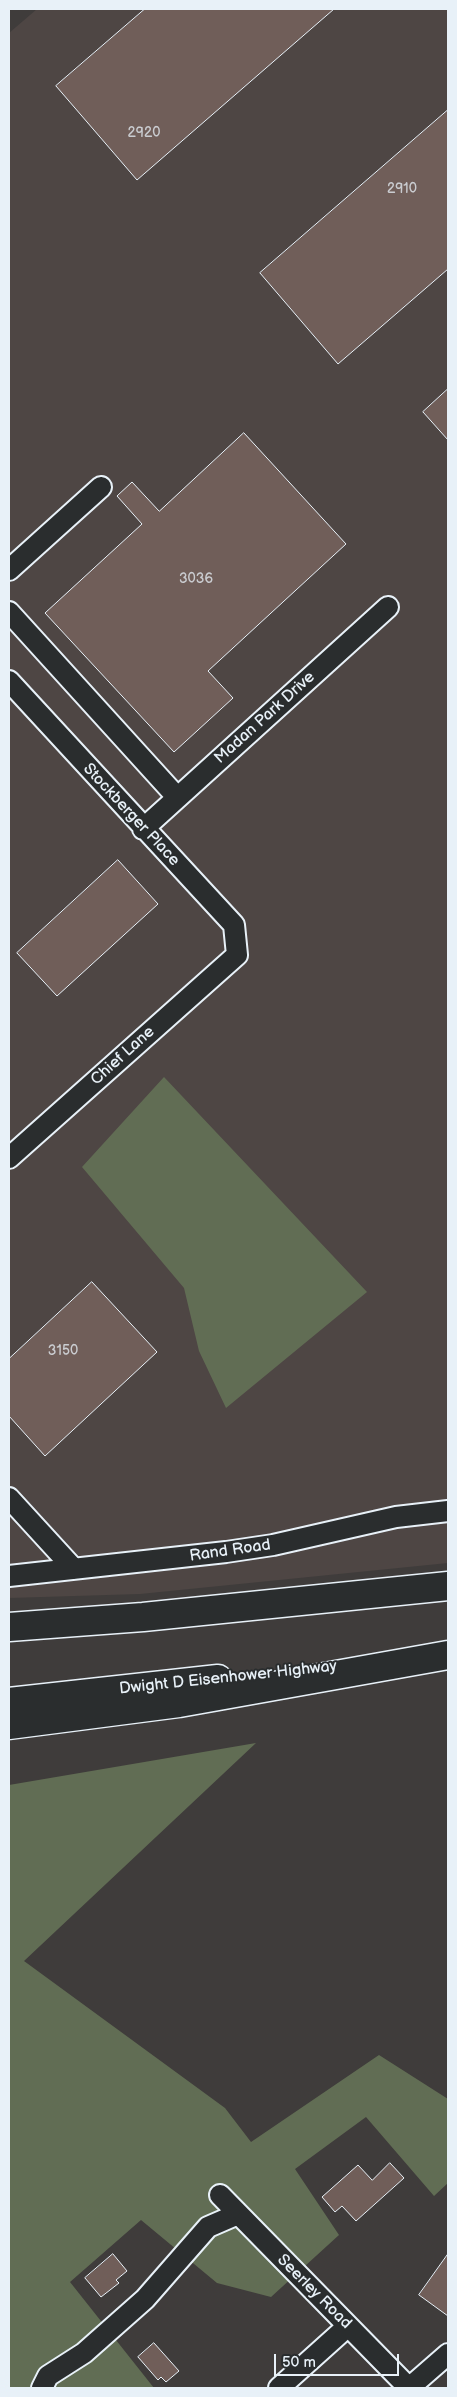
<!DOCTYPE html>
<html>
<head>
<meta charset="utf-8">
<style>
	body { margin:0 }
	#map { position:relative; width:457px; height:2397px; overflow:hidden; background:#3f3c3b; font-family:"Balsamiq Sans",sans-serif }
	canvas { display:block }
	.frame { position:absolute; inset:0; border:10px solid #e8f1f8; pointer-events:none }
	.scale { position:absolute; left:274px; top:2354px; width:125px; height:22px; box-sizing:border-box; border:2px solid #e8f1f8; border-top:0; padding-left:6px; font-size:15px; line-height:18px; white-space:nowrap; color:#e8f1f8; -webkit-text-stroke:4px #2a2d2e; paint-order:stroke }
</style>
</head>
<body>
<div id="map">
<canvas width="457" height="2397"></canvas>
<div class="frame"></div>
<div class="scale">50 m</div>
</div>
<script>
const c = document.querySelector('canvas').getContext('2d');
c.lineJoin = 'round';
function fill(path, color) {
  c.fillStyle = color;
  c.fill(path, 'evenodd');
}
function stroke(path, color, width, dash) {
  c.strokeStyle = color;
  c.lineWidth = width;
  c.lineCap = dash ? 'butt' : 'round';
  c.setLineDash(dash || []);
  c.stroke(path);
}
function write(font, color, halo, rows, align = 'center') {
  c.font = font + ' "Balsamiq Sans",sans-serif';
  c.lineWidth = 4;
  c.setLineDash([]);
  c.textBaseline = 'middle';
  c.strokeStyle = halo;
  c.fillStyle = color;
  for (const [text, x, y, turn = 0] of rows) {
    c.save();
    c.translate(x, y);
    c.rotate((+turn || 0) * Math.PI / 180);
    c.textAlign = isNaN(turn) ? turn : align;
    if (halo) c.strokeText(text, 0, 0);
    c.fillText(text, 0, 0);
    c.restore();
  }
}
fill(new Path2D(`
	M37,9H448V1563L140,1594L9,1598V33Z`), '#4e4644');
fill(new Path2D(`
	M164,1077L367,1292L226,1408L199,1351L184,1288L82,1167Z
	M256,1743L24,1961L225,2108L251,2142L379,2055L448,2099V2183L434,2196L366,2117L295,2169L339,2235L271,2297L217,2283L141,2220L70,2282L154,2388H9V1785Z`), '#616d54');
const building = new Path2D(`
	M145,9H334L137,180L56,86Z
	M448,110V269L338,364L260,273Z
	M448,389V440L423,412Z
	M244,433L346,544L208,671L233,698L174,752L45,613L142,524L117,496L132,482L159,511Z
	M118,860L158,904L57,996L17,953Z
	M92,1282L157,1352L45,1456L9,1416V1359Z
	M390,2163L404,2178L356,2221L342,2206L335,2212L322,2197L358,2165L372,2180Z
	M113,2254L127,2271L116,2280L119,2283L101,2297L85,2278Z
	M448,2254V2316L419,2295Z
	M154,2343L179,2371L166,2382L161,2377L158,2380L138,2357Z`);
fill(building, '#705e59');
stroke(building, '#e8f1f8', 1);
const minor = new Path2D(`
	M9,570L101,487
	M9,612L177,797
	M9,681L234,925L237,955L9,1158
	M143,829L388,607
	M9,1498L74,1569
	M9,1576L226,1552L273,1545L396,1517L448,1511
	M220,2195L409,2388
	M42,2388L48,2376L84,2353L145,2299L208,2227L238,2214
	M279,2388L348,2326
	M409,2388L448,2354`);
const highway = new Path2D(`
	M9,1627L143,1617L448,1586
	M9,1702L218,1679
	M9,1725L179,1703L448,1655`);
stroke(minor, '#e8f1f8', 24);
stroke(highway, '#e8f1f8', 31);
stroke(minor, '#2a2d2e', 20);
stroke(highway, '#2a2d2e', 28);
write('14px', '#caccd0', null, [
	["2920",144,133],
	["2910",402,189],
	["3036",196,579],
	["3150",63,1351]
]);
write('16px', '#e8f1f8', '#2a2d2e', [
	["Madan Park Drive",265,718,-42],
	["Stockberger Place",131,815,47],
	["Chief Lane",123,1056,-42],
	["Rand Road",230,1551,-8],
	["Dwight D Eisenhower Highway",228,1678,-6],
	["Seerley Road",314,2292,45]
]);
</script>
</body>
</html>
